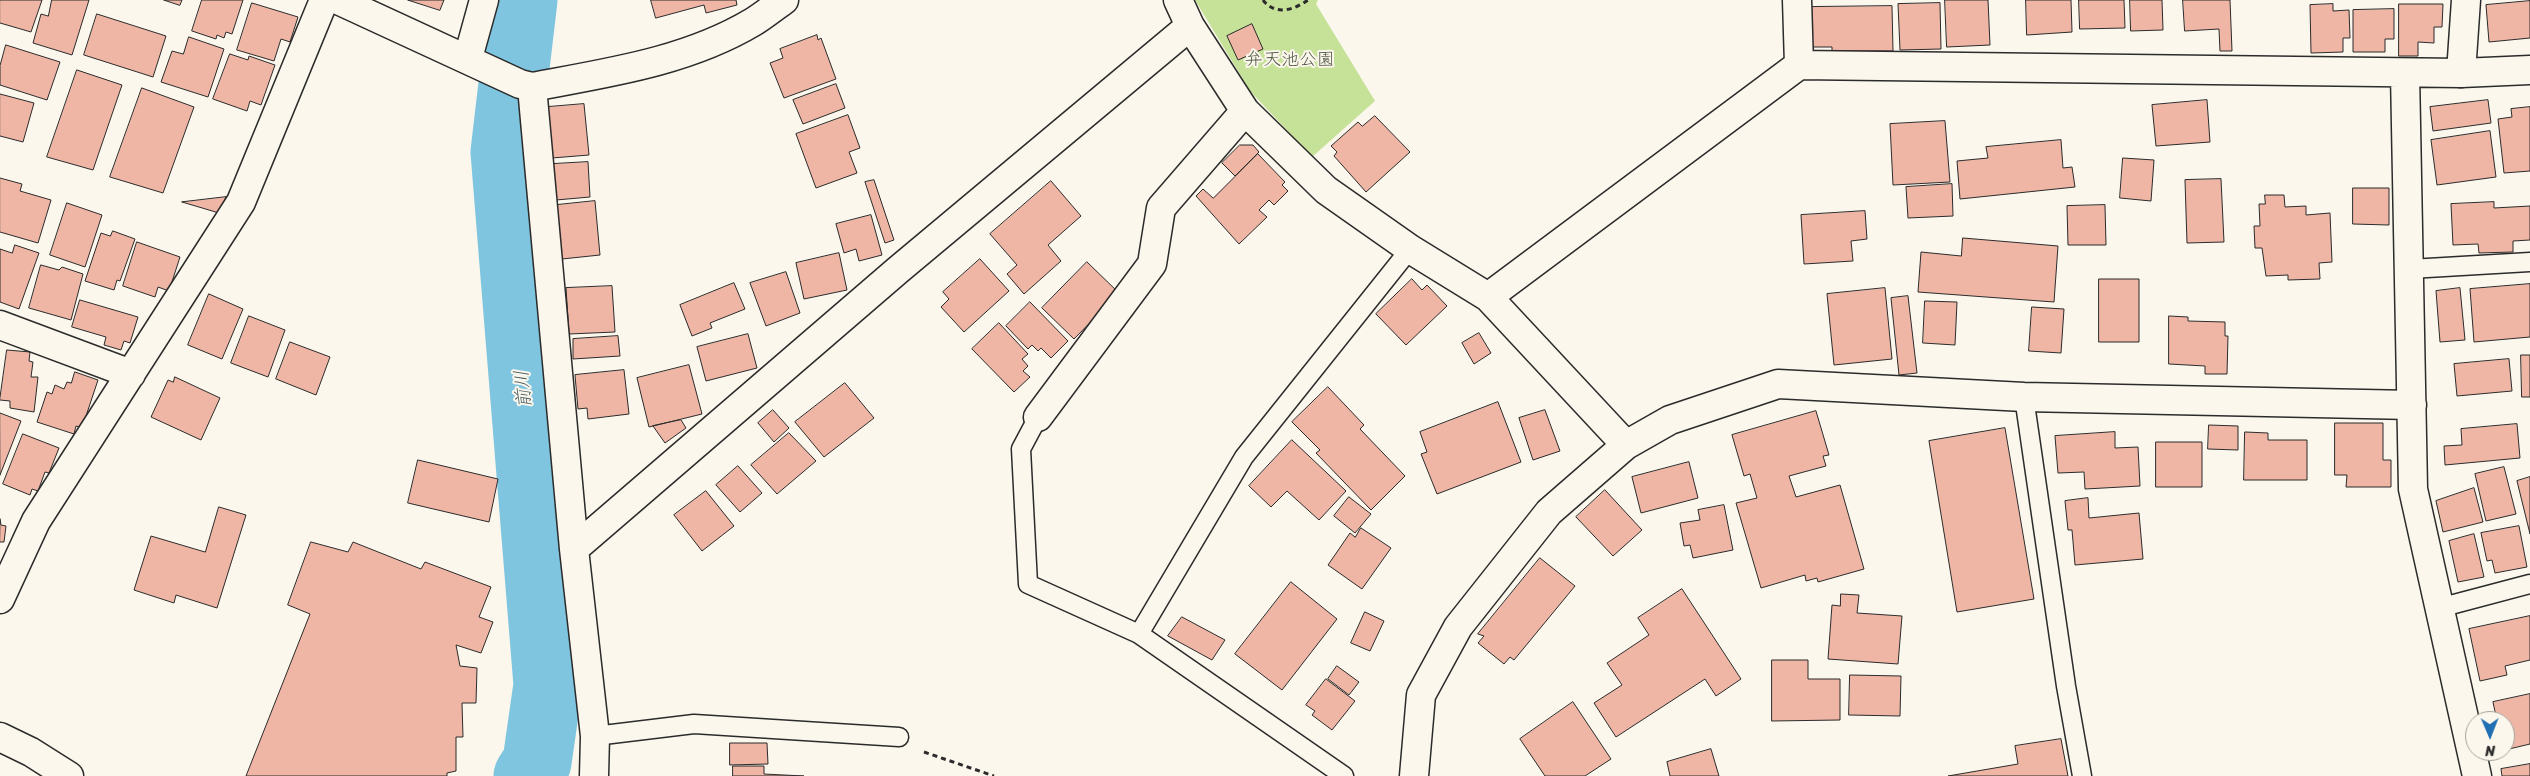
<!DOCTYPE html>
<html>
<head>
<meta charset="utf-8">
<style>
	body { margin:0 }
	#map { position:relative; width:2530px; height:776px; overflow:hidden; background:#fbf7ec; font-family:Sriracha,sans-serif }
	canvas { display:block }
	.north { position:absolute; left:2465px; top:711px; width:50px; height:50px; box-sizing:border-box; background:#fbf7ec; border:1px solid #a8a59f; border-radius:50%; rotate:179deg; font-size:14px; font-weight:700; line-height:20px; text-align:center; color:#2b2b2b }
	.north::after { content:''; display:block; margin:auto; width:18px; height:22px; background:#1f6fb2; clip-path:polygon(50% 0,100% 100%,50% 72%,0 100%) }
</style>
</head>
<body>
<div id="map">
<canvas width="2530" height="776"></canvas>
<div class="north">N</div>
</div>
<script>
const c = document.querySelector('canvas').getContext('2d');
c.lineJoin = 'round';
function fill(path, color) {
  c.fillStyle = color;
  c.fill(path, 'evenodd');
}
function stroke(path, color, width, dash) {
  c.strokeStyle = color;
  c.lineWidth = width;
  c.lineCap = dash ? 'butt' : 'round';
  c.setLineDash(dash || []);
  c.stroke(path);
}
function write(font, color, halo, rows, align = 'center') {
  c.font = font + ' Sriracha,"Klee One",sans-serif';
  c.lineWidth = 4;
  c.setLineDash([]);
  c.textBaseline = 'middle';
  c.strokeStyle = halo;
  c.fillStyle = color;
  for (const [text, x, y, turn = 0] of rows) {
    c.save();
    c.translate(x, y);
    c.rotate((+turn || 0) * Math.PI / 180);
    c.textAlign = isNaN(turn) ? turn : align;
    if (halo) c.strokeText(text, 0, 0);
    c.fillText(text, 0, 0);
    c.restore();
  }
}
fill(new Path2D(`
	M1195,0H1318L1316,4L1375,101L1312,157L1250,91Z`), '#c6e198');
stroke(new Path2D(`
	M523,0L505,152L548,685L537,762L528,776`), '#7fc5e0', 69);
const building = new Path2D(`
	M0,0H42L31,32L0,23Z
	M52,0H89L72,55L33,43L41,14L48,16Z
	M164,0H182L180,5Z
	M202,0H243L232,34L226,32L224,38L217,35L216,39L192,31Z
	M408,0H444L440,10Z
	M651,0H736L737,5L706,13L704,5L656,18Z
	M1945,0H1988L1990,45L1947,47Z
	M2026,0H2071L2072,32L2027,35Z
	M2079,0H2124L2125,28L2080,29Z
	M2130,0H2162L2163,30L2131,31Z
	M2183,0H2230L2232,51H2220L2219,29L2185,31Z
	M2530,1V38L2489,42L2486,5Z
	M252,3L298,17L290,42L281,39L274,61L237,50Z
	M1940,3L1941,49L1900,50L1898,4Z
	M2333,4V11L2349,10L2350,38H2343V52L2311,53L2310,5Z
	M2399,4H2443L2442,27H2434V43L2418,42V56H2399Z
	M1892,6L1893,51H1832V47H1811L1810,7Z
	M2394,9V39H2385V52H2353V10Z
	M97,14L166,36L153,77L84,55Z
	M1252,24L1263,49L1238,60L1227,36Z
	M817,35L818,40L821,38L836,79L784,98L770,63L783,58L780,49Z
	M189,37L224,49L208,97L161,82L172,51L183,54Z
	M6,45L60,62L47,100L0,85V66Z
	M230,54L248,60L249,56L275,65L261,105L250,101L247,111L213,99Z
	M77,70L122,85L93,170L47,157Z
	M836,84L845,108L803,124L793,100Z
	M142,88L194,107L163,193L110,177Z
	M0,94L34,103L23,142L0,136Z
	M2207,100L2210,142L2156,146L2152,105Z
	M2488,100L2491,123L2433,131L2430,107Z
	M584,104L589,155L552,158L548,107Z
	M2530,107V171L2504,173L2498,119L2512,117L2511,109Z
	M848,115L860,148L849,152L857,173L816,188L796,134Z
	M1375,116L1410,152L1366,192L1334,156L1337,152L1331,146L1358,122L1362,126Z
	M1945,121L1950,182L1893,185L1890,124Z
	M2490,131L2496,177L2437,185L2431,140Z
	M2061,140L2063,168L2072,167L2075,187L1960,199L1957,161L1988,158L1986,147Z
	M1240,145H1253L1259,152L1235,176L1222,163Z
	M1258,154L1285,182L1282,185L1288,191L1274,205L1269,200L1259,210L1267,217L1239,244L1196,196L1203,189L1213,198Z
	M2123,158L2154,160L2151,201L2120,198Z
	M588,162L590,197L556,200L553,164Z
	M0,178L22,184L20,191L51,200L38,243L0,232Z
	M2221,179L2224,242L2187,243L2185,180Z
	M874,180L894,240L885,243L865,182Z
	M1051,181L1081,216L1048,245L1061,261L1024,294L1007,274L1017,265L990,234Z
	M1952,184L1953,216L1908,218L1906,187Z
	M2353,188H2389V225L2353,224Z
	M2265,195H2284L2285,207L2306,206V215L2330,213L2332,262L2319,263L2320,279L2288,280V275L2266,276L2262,248H2255L2254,226H2260L2259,204H2265Z
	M226,197L219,213L182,202Z
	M595,201L600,255L562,259L557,205Z
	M2494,202V208L2530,206V240L2513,241V252L2479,253L2478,244L2453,245L2451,204Z
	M67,203L102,215L85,267L50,255Z
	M2105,205L2106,245H2068L2067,206Z
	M1865,211L1867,239L1851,241L1853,261L1804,264L1801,215Z
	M871,215L882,255L859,261L856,249L844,253L836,224Z
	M113,231L135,239L120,281L117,280L114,290L85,281L101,233L110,236Z
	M1963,238L2058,246L2054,302L1918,292L1921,252L1961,256Z
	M137,242L180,257L169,291L158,287L155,297L123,286Z
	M15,245L39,253L19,309L0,302V249L12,253Z
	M839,253L847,290L804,299L796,263Z
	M980,259L1009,291L964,332L941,307L949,299L943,292Z
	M1087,262L1119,293L1074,339L1042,308Z
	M41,265L59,270L62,267L83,274L71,320L29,308Z
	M786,272L800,313L766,326L750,283Z
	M1412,279L1422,290L1427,285L1447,306L1406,345L1376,314Z
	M2099,279H2139V342H2099Z
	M734,283L745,309L710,323L712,328L692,336L680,305Z
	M2530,284V337L2474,342L2470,289Z
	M612,286L615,332L569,334L566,288Z
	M1885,288L1892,359L1834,365L1827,294Z
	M2460,288L2465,340L2440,342L2436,291Z
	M209,294L243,309L222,359L188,345Z
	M1908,296L1917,373L1899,375L1891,298Z
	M80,300L138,317L130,343L124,341L121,350L104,345L106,337L72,327Z
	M1925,301L1957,302L1955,345L1923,343Z
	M1030,302L1068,341L1051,358L1041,348L1038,351L1032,345L1028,349L1006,326Z
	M2032,307L2064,309L2061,353L2029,351Z
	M249,316L285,330L268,377L231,363Z
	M2169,316L2188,317V321L2225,322V336H2228L2227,374H2205V366L2169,364Z
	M999,323L1028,354L1022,359L1028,366L1023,371L1030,377L1014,392L972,349Z
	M1479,333L1491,353L1474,364L1462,343Z
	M748,334L757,368L706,381L697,347Z
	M618,336L620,356L573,359V339Z
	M290,342L330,357L316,395L276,379Z
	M7,350L30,352L29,361L33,362L31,377H38L34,412L10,408V401L0,400Z
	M2521,355H2530V397H2522Z
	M2509,359L2512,391L2457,396L2454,364Z
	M689,365L702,414L649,427L637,378Z
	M624,370L629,414L588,419L587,408L578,409L575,375Z
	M75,372L98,380L82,428L76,426L74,434L37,422L47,392L52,394L55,385L64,389L67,382L71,383Z
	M175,377L220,398L201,440L151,417L168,380L173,382Z
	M845,383L874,418L824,457L795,422Z
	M1328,387L1364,425L1360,429L1405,476L1371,510L1316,453L1320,450L1292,422Z
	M1498,402L1521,462L1437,494L1421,454L1427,452L1420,432Z
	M773,410L789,428L774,442L758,423Z
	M1545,410L1560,451L1533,460L1519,418Z
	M1816,411L1829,455L1823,456L1826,466L1789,476L1796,497L1840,485L1864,569L1818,582L1817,578L1806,581L1805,575L1761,588L1736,503L1757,498L1750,474L1744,476L1732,435Z
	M0,413L21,421L0,475Z
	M681,420L686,428L665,443L653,426Z
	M2335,423H2383V460H2391V487H2346L2347,475H2335Z
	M2517,424L2520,458L2445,465L2444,446L2462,445L2461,429Z
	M2209,425L2238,426V450L2208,449Z
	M2005,428L2034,599L1957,612L1929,441Z
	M2115,432V448L2138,447L2140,486L2085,489L2084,472L2058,473L2055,436Z
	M2245,432L2268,433V440H2307V480H2244Z
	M789,433L816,461L777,494L751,465Z
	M23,434L59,448L49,473L45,472L38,491L32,489L30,495L3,484Z
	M1292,440L1346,491L1319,520L1287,491L1271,507L1249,486Z
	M2156,442H2202V487H2156Z
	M418,460L498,479L489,522L408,503Z
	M1689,462L1698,498L1641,513L1632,477Z
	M738,466L762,493L740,512L716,485Z
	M2504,467L2516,514L2486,521L2475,474Z
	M2530,477V534L2517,481Z
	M2474,488L2483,522L2443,532L2436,501Z
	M1605,490L1642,530L1613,556L1576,517Z
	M706,491L734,526L702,551L674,515Z
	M1349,497L1371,514L1355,533L1334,516Z
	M2088,498L2089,518L2139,513L2143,559L2075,565L2072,530H2068L2065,501Z
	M1724,505L1733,550L1693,558L1690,545L1684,546L1680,523L1700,520L1698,510Z
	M219,507L246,515L217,608L176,595L174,603L134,590L151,536L205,552Z
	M0,519L1,525L6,526L4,542H0Z
	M2519,526L2527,567L2495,573L2492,560L2487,561L2481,533Z
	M1361,528L1391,548L1362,589L1328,565L1350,533L1355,537Z
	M2474,534L2484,577L2458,582L2449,541Z
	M311,542L348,552L353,542L421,569L425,562L491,587L479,617L493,622L481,653L456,645L460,666L477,668L476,703H462L463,737H456V771L447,773V776H246L310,614L288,605Z
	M1540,558L1575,586L1514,660L1510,657L1504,664L1478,643L1484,636L1478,634Z
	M1291,582L1337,619L1282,690L1235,654Z
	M1682,589L1741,679L1716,696L1705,679L1616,737L1594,703L1622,685L1607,663L1649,635L1638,618Z
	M1841,594L1859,595L1857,613L1902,616L1898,664L1828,659L1832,605L1840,606Z
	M1365,612L1384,621L1370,651L1351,643Z
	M2530,616V660L2505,666L2507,675L2480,681L2469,629Z
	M1182,617L1225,640L1212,660L1168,636Z
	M1772,660H1808V679H1840V720L1772,721Z
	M1337,666L1359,682L1349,695L1328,679Z
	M1850,675L1901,676L1900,716L1849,715Z
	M1326,679L1355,701L1332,730L1312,715L1315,711L1306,705Z
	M2530,694V744L2505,750V721H2497L2493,702Z
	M1573,702L1611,759L1585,776H1545L1520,739Z
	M2061,739L2068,776H1948L2018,764L2015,746Z
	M730,743H767L768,764L730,765Z
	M1711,749L1719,776H1670L1667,762Z
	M2530,764V776H2502L2501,769Z
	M733,766H764V774L804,776H733Z`);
fill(building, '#efb6a6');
stroke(building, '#2b2b2b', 1);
const lane = new Path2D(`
	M2410,269L2530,262
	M2024,397L2066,686L2082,776
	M1038,417L1021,449L1028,584L1139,634L1344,776
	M2439,608L2530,584
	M1139,634L1244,457L1410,249
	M595,736L694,724L899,737`);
const street = new Path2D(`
	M338,0L520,84L532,87C606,73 686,62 753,22C763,16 774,7 784,0
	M1178,0L1190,26L1245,111L1326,190L1410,249L1488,297L1626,445
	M1797,0L1799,65
	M468,58L484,0
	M2405,73L2413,489L2477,776
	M532,87L574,549L595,736L594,776
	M1488,297L1799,65L2461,73L2466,0
	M0,325L131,374
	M1038,417L1152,264L1161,208L1245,111
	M574,549L898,270L1190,26
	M0,599L36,521L241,202L324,0
	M0,737L31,752L69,776
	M1414,776L1421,695L1458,627L1549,512L1626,445L1670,420L1778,384L2024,397L2412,405`);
const secondary = new Path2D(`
	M2461,73L2530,70`);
stroke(lane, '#2b2b2b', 21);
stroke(street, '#2b2b2b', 31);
stroke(secondary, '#2b2b2b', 31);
stroke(new Path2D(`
	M1263,0C1275,16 1294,10 1308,0
	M924,752L994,776`), '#2b2b2b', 3, [5, 4]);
stroke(lane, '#fbf7ec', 18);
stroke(street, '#fbf7ec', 28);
stroke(secondary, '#fbf7ec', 28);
write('18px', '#525846', '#fbf7ec', [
	["弁天池公園",1290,60]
]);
write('italic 19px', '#445961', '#fbf7ec', [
	["前川",524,389,-95]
]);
</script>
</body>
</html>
